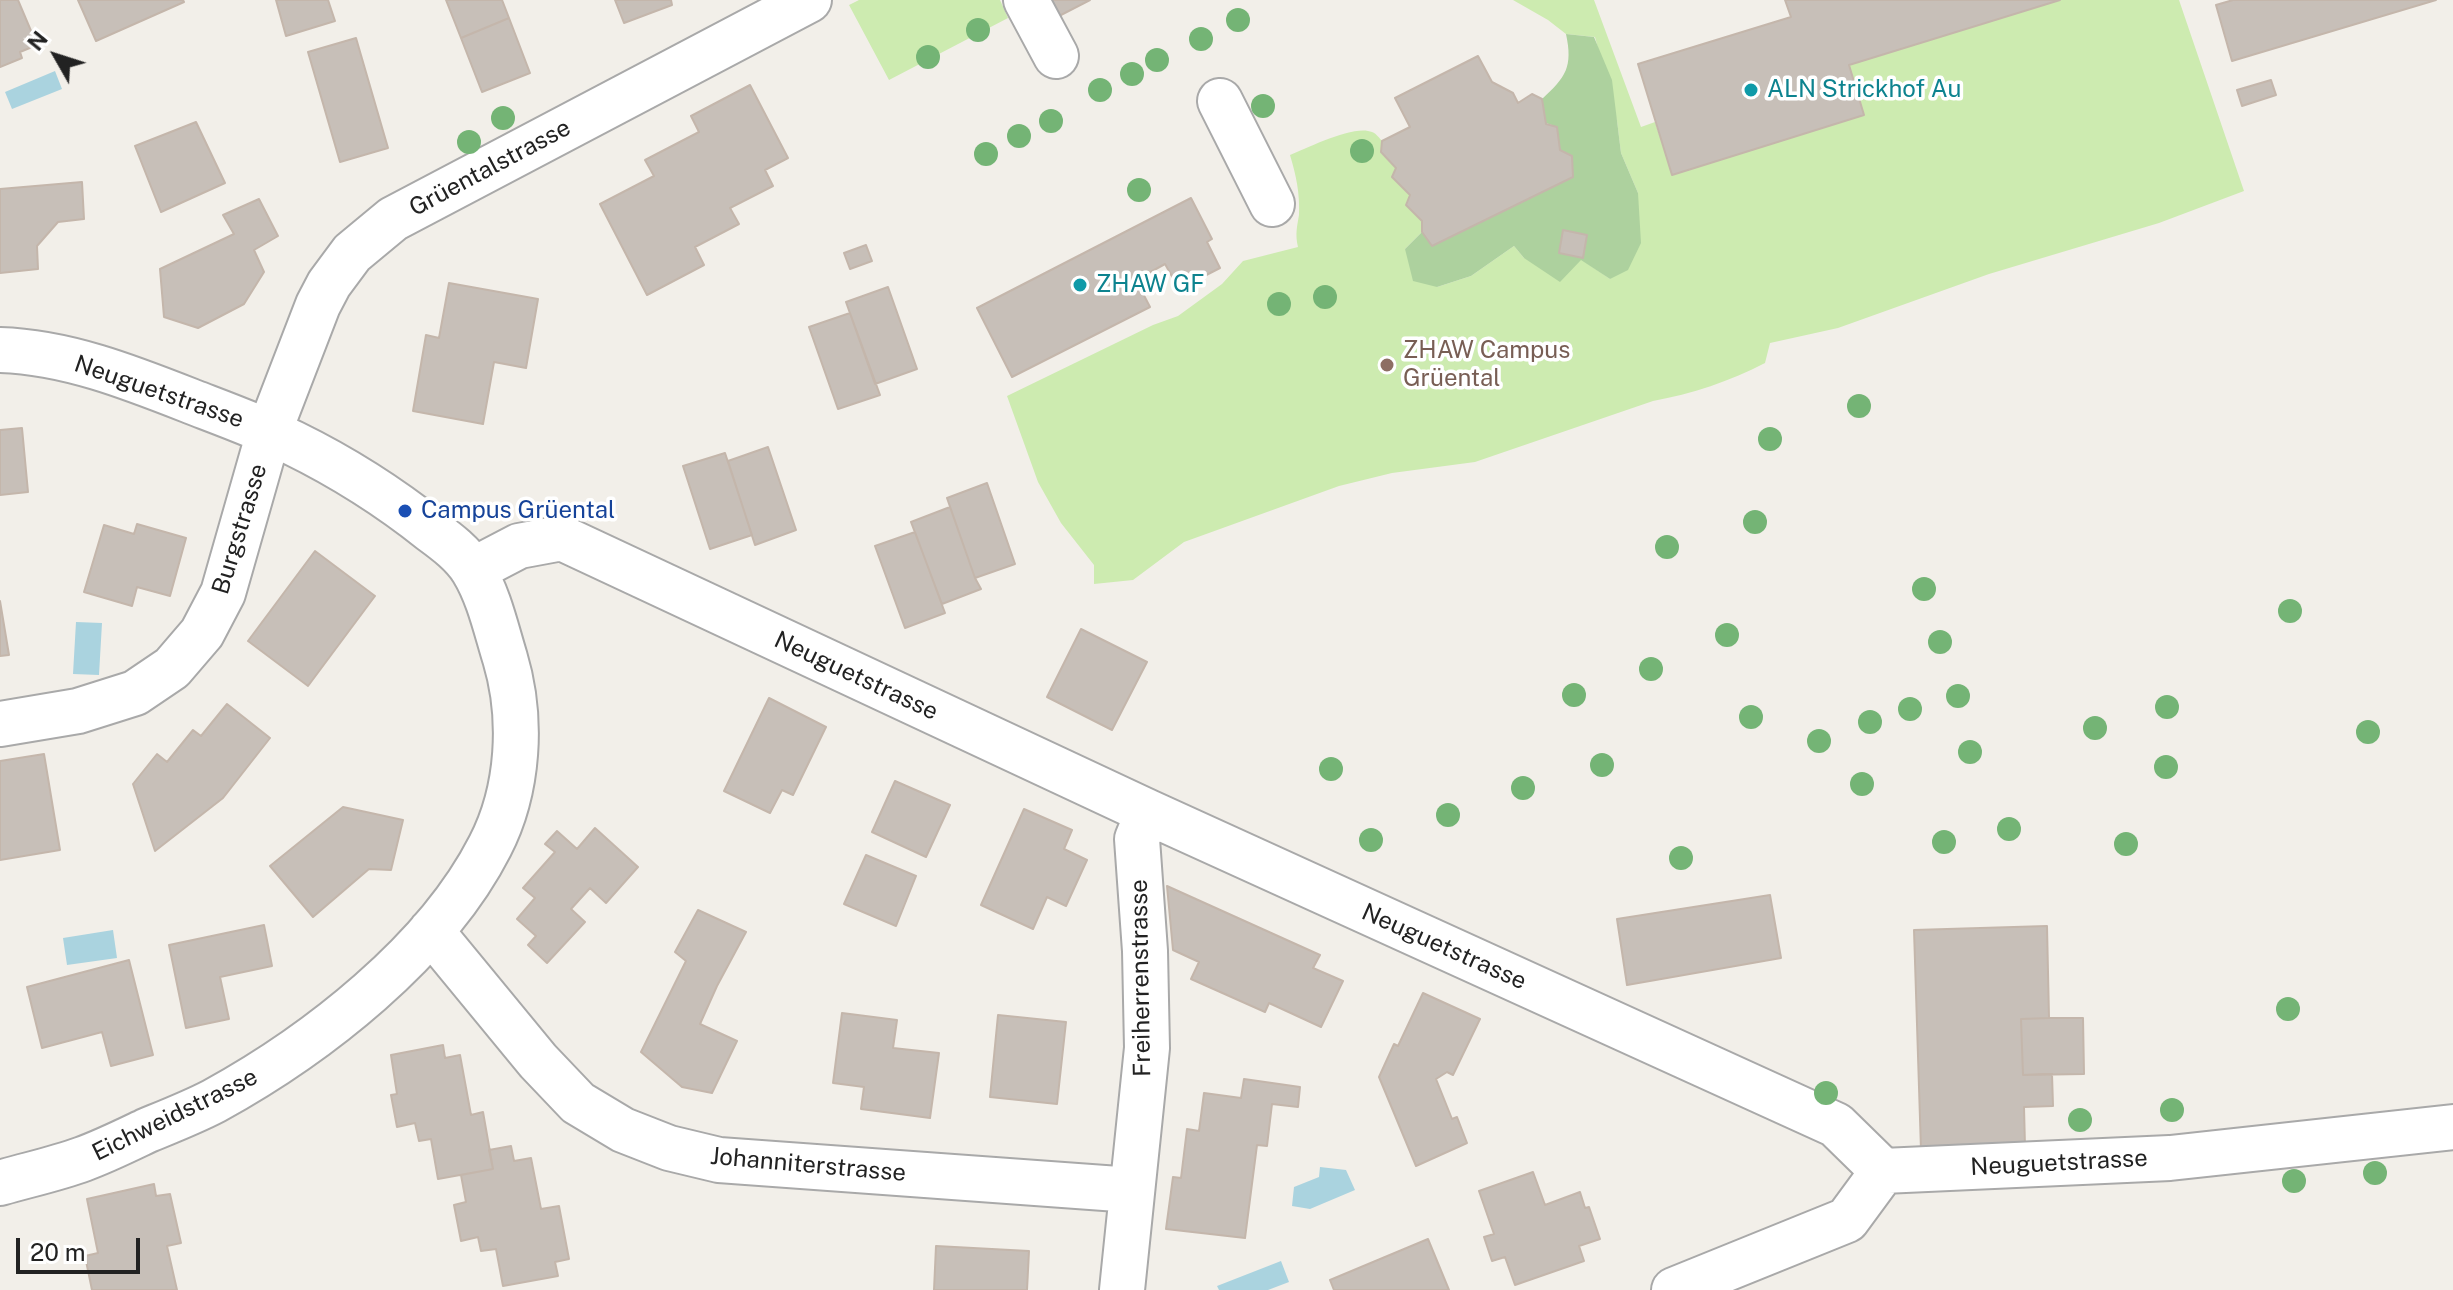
<!DOCTYPE html>
<html>
<head>
<meta charset="utf-8">
<style>
	body { margin:0 }
	#map { position:relative; width:2453px; height:1290px; overflow:hidden; background:#f2efe9; font-family:"Public Sans",sans-serif }
	canvas { display:block }
	.north { position:absolute; left:16px; top:16px; width:80px; height:80px; -webkit-text-stroke:6px #fff; paint-order:stroke; rotate:309deg; font-size:22px; font-weight:700; line-height:32px; text-align:center; color:#222 }
	.north::after { content:''; display:block; margin:auto; width:28px; height:36px; background:#222; clip-path:polygon(50% 0,100% 100%,50% 72%,0 100%) }
	.scale { position:absolute; left:16px; top:1238px; width:124px; height:36px; box-sizing:border-box; border:4px solid #222; border-top:0; padding-left:10px; font-size:24px; line-height:28px; white-space:nowrap; color:#222; -webkit-text-stroke:6px #fff; paint-order:stroke }
</style>
</head>
<body>
<div id="map">
<canvas width="2453" height="1290"></canvas>
<div class="north">N</div>
<div class="scale">20 m</div>
</div>
<script>
const c = document.querySelector('canvas').getContext('2d');
c.lineJoin = 'round';
function fill(path, color) {
  c.fillStyle = color;
  c.fill(path, 'evenodd');
}
function stroke(path, color, width, dash) {
  c.strokeStyle = color;
  c.lineWidth = width;
  c.lineCap = dash ? 'butt' : 'round';
  c.setLineDash(dash || []);
  c.stroke(path);
}
function write(font, color, halo, rows, align = 'center') {
  c.font = font + ' "Public Sans",sans-serif';
  c.lineWidth = 7;
  c.setLineDash([]);
  c.textBaseline = 'middle';
  c.strokeStyle = halo;
  c.fillStyle = color;
  for (const [text, x, y, turn = 0] of rows) {
    c.save();
    c.translate(x, y);
    c.rotate((+turn || 0) * Math.PI / 180);
    c.textAlign = isNaN(turn) ? turn : align;
    if (halo) c.strokeText(text, 0, 0);
    c.fillText(text, 0, 0);
    c.restore();
  }
}
fill(new Path2D(`
	M859,0H1000L1008,18L889,80L849,5Z
	M1513,0H1594L1641,127L1655,122L1672,174L1864,115L1849,65L2060,0H2179L2244,191L2159,223L1989,274L1838,328L1770,343L1765,363C1731,381 1691,394 1653,401L1475,462L1392,473L1339,486L1184,542L1133,580L1094,584V565L1061,523L1038,482L1007,396L1153,325L1178,316L1222,284L1243,261L1298,247C1295,234 1297,227 1299,215C1300,193 1296,175 1290,155C1307,148 1355,124 1372,132C1377,134 1379,138 1382,141L1381,153L1396,168L1393,177L1410,195L1406,205L1422,221V232L1405,249L1437,287L1471,276L1514,246L1524,258L1581,259L1610,279L1638,193L1621,153L1617,121L1595,37L1566,34L1548,20Z`), '#cdebb0');
fill(new Path2D(`
	M1566,34L1594,37L1612,80L1621,153L1638,193L1641,243L1628,270L1610,279L1581,260L1560,282L1524,258L1514,246L1471,276L1437,287L1413,281L1405,249L1422,232L1433,245L1573,177L1572,156L1560,150L1557,127L1546,123L1542,99C1566,77 1573,67 1566,34Z`), '#add19e');
fill(new Path2D(`
	M55,71L62,89L12,109L5,92Z
	M76,622L102,623L99,675L73,674Z
	M113,930L117,958L67,965L63,938Z
	M1320,1167L1346,1170L1355,1190L1310,1209L1292,1206L1294,1187L1319,1177Z
	M1281,1261L1289,1282L1268,1290H1219L1217,1286Z`), '#aad3df');
const building = new Path2D(`
	M0,0H18L37,45L20,52L22,58L0,67Z
	M78,0H183L184,2L96,41Z
	M276,0H328L335,21L286,36Z
	M446,0H502L509,18L461,38Z
	M615,0H671L672,5L624,23Z
	M1051,0H1090L1059,16Z
	M1785,0H2060L1849,65L1864,115L1672,175L1638,64L1791,17Z
	M2233,0H2436L2232,61L2216,5Z
	M509,18L530,73L482,92L461,38Z
	M356,38L388,148L340,162L308,52Z
	M1478,56L1492,82L1513,93L1518,103L1532,94L1542,99L1546,124L1557,127L1560,150L1572,156L1573,177L1432,246L1422,232V221L1406,205L1410,195L1392,177L1396,168L1381,152L1382,141L1410,127L1395,98Z
	M2271,80L2276,95L2242,106L2237,90Z
	M750,85L788,158L765,170L773,186L730,208L739,224L695,247L704,265L647,295L600,204L654,176L645,160L699,132L691,116Z
	M196,122L225,183L161,212L135,146Z
	M82,182L84,219L58,222L37,246L38,269L0,273V189Z
	M1191,198L1212,239L1207,242L1220,268L1179,289L1165,264L1136,280L1150,307L1012,377L977,308Z
	M259,199L278,236L254,250L264,272L244,304L198,328L164,317L160,269L234,234L223,215Z
	M1563,230L1587,235L1583,258L1559,253Z
	M866,245L872,261L850,269L844,253Z
	M449,283L538,299L526,368L494,362L483,424L413,411L426,335L439,338Z
	M888,287L917,369L875,384L846,302Z
	M850,313L880,395L838,409L809,327Z
	M22,428L28,492L0,495V430Z
	M768,447L796,530L755,545L728,461Z
	M725,453L752,535L710,549L683,466Z
	M987,483L1015,564L975,578L947,498Z
	M950,507L975,578L981,589L942,604L911,522Z
	M137,524L186,538L170,596L137,587L132,606L84,592L104,525L134,534Z
	M915,532L945,613L905,628L875,546Z
	M315,551L375,596L308,686L248,641Z
	M0,601L9,655L0,656Z
	M1081,629L1147,662L1112,730L1047,697Z
	M769,698L826,727L793,795L782,790L770,813L724,791Z
	M227,704L270,738L223,798L155,851L133,784L157,754L167,762L193,730L201,736Z
	M44,754L60,850L0,860V761Z
	M895,781L950,805L926,857L872,832Z
	M343,807L403,820L391,870L369,869L313,917L270,866Z
	M1024,809L1072,830L1064,849L1087,860L1066,906L1047,897L1033,929L981,905Z
	M595,828L638,867L606,903L590,888L571,909L585,922L547,963L528,945L536,936L517,919L535,898L523,888L555,852L545,844L557,831L577,849Z
	M866,855L916,876L896,926L844,904Z
	M1167,886L1320,955L1313,968L1343,981L1321,1027L1269,1003L1265,1012L1191,979L1199,962L1173,950Z
	M1770,895L1781,958L1627,985L1617,919Z
	M698,910L746,932L717,986L700,1024L737,1041L712,1093L682,1087L641,1052L686,961L675,952Z
	M264,925L272,966L220,977L229,1019L186,1028L169,945Z
	M2047,926L2049,1018L2021,1019L2023,1075L2052,1074L2053,1106L2024,1107L2025,1147L1921,1150L1914,930Z
	M129,960L153,1055L111,1066L102,1032L42,1048L27,987Z
	M1423,993L1480,1019L1453,1075L1447,1072L1436,1079L1452,1119L1457,1117L1467,1143L1416,1166L1379,1077L1394,1044L1398,1046Z
	M842,1013L897,1020L893,1048L939,1053L930,1118L861,1109L864,1087L833,1083Z
	M998,1015L1066,1022L1057,1104L990,1097Z
	M2049,1018H2083L2084,1074L2023,1075L2021,1019Z
	M443,1045L445,1058L460,1055L471,1115L483,1112L493,1169L438,1179L431,1139L419,1141L415,1123L397,1127L391,1095L397,1094L391,1055Z
	M1244,1079L1300,1087L1298,1107L1272,1104L1267,1146L1257,1145L1245,1238L1166,1229L1173,1177L1181,1178L1187,1129L1199,1131L1204,1093L1241,1098Z
	M511,1146L514,1161L531,1158L541,1209L559,1206L569,1259L555,1262L558,1276L503,1286L496,1249L481,1251L478,1237L461,1241L454,1205L466,1202L461,1175L493,1169L489,1150Z
	M1533,1172L1545,1205L1580,1192L1585,1208L1589,1207L1600,1239L1579,1246L1584,1261L1515,1285L1505,1257L1492,1261L1484,1237L1494,1234L1479,1191Z
	M154,1184L156,1196L170,1194L181,1243L167,1246L177,1290H92L85,1256L98,1253L87,1199Z
	M1428,1239L1449,1290H1334L1330,1280Z
	M936,1246L1029,1251L1027,1290H934Z`);
fill(building, '#c7bfb8');
stroke(building, '#c4b6ab', 2);
const minor = new Path2D(`
	M1026,0L1056,56
	M1220,101L1272,204
	M0,350C67,352 132,378 193,402C227,415 260,427 293,443C342,467 388,496 432,531C447,542 463,554 473,570C489,596 496,629 505,658C523,718 519,790 490,846C436,952 316,1045 214,1101C193,1112 170,1121 148,1130C127,1140 105,1151 83,1159C56,1169 27,1175 0,1183
	M473,570L519,546L562,538L1148,812L1836,1125L1883,1171L2170,1158L2453,1127
	M0,724L78,711L135,693L172,668L202,633L223,593L269,432L318,305L329,284L352,253L393,219L809,0
	M431,931L538,1061L578,1103L623,1130L669,1148L719,1160L1132,1190
	M1122,1290L1147,1048L1145,951L1137,839L1148,812
	M1674,1290L1847,1220L1883,1171`);
stroke(minor, '#a9a9a9', 48);
stroke(minor, '#fff', 44);
c.fillStyle = '#74b475';
for (const [x, y] of [
	[1238,20],
	[978,30],
	[1201,39],
	[928,57],
	[1157,60],
	[1132,74],
	[1100,90],
	[1263,106],
	[503,118],
	[1051,121],
	[1019,136],
	[469,142],
	[1362,151],
	[986,154],
	[1139,190],
	[1325,297],
	[1279,304],
	[1859,406],
	[1770,439],
	[1755,522],
	[1667,547],
	[1924,589],
	[2290,611],
	[1727,635],
	[1940,642],
	[1651,669],
	[1574,695],
	[1958,696],
	[2167,707],
	[1910,709],
	[1751,717],
	[1870,722],
	[2095,728],
	[2368,732],
	[1819,741],
	[1970,752],
	[1602,765],
	[2166,767],
	[1331,769],
	[1862,784],
	[1523,788],
	[1448,815],
	[2009,829],
	[1371,840],
	[1944,842],
	[2126,844],
	[1681,858],
	[2288,1009],
	[1826,1093],
	[2172,1110],
	[2080,1120],
	[2375,1173],
	[2294,1181]
]) {
  c.beginPath();
  c.arc(x, y, 12, 0, 2 * Math.PI);
  c.fill();
}
for (const [x, y, r, color] of [
	[1751,90,8,"#0f9aa8"],
	[1080,285,8,"#0f9aa8"],
	[1387,365,8,"#8d6e63"],
	[405,511,8,"#1a4fb4"]
]) {
  const dot = new Path2D();
  dot.arc(x, y, r, 0, 2 * Math.PI);
  c.fillStyle = color;
  c.fill(dot);
  stroke(dot, '#fff', 3);
}
write('24px', '#0d838f', '#fff', [
	["ALN Strickhof Au",1767,90],
	["ZHAW GF",1096,285]
], 'left');
write('24px', '#222', '#fff', [
	["Grüentalstrasse",490,168,-28],
	["Neuguetstrasse",159,392,19],
	["Burgstrasse",240,529,-73],
	["Neuguetstrasse",856,676,25],
	["Neuguetstrasse",1444,947,24],
	["Freiherrenstrasse",1141,978,-91],
	["Eichweidstrasse",175,1115,-26],
	["Neuguetstrasse",2059,1163,-3],
	["Johanniterstrasse",808,1165,5]
]);
write('24px', '#785e54', '#fff', [
	["ZHAW Campus",1403,351],
	["Grüental",1403,379]
], 'left');
write('24px', '#164399', '#fff', [
	["Campus Grüental",421,511]
], 'left');
</script>
</body>
</html>
